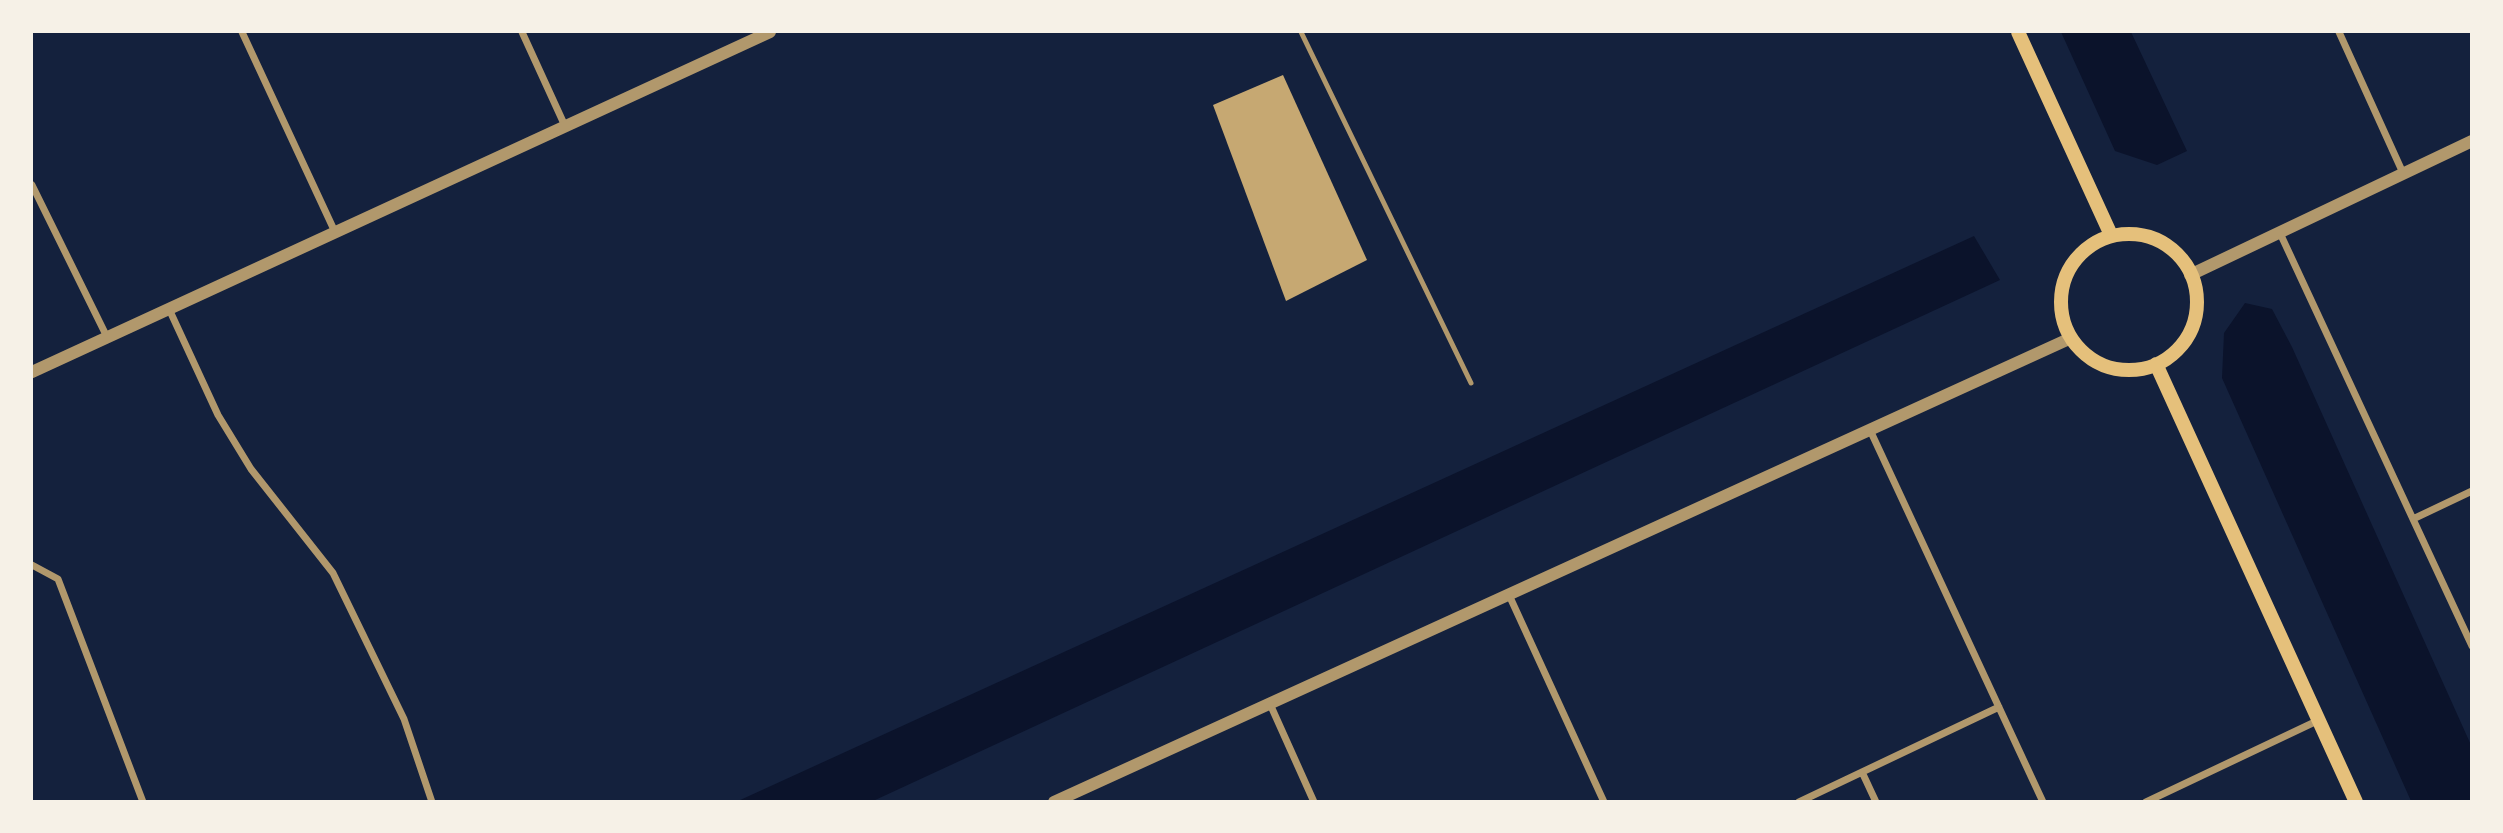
<!DOCTYPE html>
<html>
<head>
<meta charset="utf-8">
<style>
	body { margin:0 }
	#map { position:relative; width:2503px; height:833px; overflow:hidden; background:#14213d; font-family:Roboto,sans-serif }
	canvas { display:block }
	.frame { position:absolute; inset:0; border:33px solid #f6f1e7; pointer-events:none }
</style>
</head>
<body>
<div id="map">
<canvas width="2503" height="833"></canvas>
<div class="frame"></div>
</div>
<script>
const c = document.querySelector('canvas').getContext('2d');
c.lineJoin = 'round';
function fill(path, color) {
  c.fillStyle = color;
  c.fill(path, 'evenodd');
}
function stroke(path, color, width, dash) {
  c.strokeStyle = color;
  c.lineWidth = width;
  c.lineCap = dash ? 'butt' : 'round';
  c.setLineDash(dash || []);
  c.stroke(path);
}
fill(new Path2D(`
	M2061,32H2131L2187,151L2157,165L2115,151Z
	M1974,236L2000,280L873,801H738Z
	M2245,303L2272,309L2292,347L2471,745V801H2411L2222,378L2224,333Z`), '#0b132b');
fill(new Path2D(`
	M1283,75L1367,260L1286,301L1213,105Z`), '#c6a872');
stroke(new Path2D(`
	M1301,32L1471,383`), '#b1986c', 5);
stroke(new Path2D(`
	M242,32L335,232
	M522,32L565,126
	M2339,32L2403,173
	M32,185L107,337
	M2279,231L2472,646
	M169,309L218,415L251,469L333,573L404,719L432,802
	M1870,430L2043,802
	M2413,519L2472,491
	M32,565L58,579L143,802
	M1509,595L1604,802
	M1270,704L1314,802
	M1862,772L1876,802
	M1799,802L1999,707
	M2146,802L2319,720`), '#b1986c', 7);
stroke(new Path2D(`
	M2190,275L2472,141
	M32,372L770,32
	M1054,802L2071,338`), '#b1986c', 12);
stroke(new Path2D(`
	M2018,32L2111,235
	M2061 302a68 68 0 1 1 136 0a68 68 0 1 1-136 0Z
	M2156,364L2356,802`), '#e5c07b', 14);
</script>
</body>
</html>
